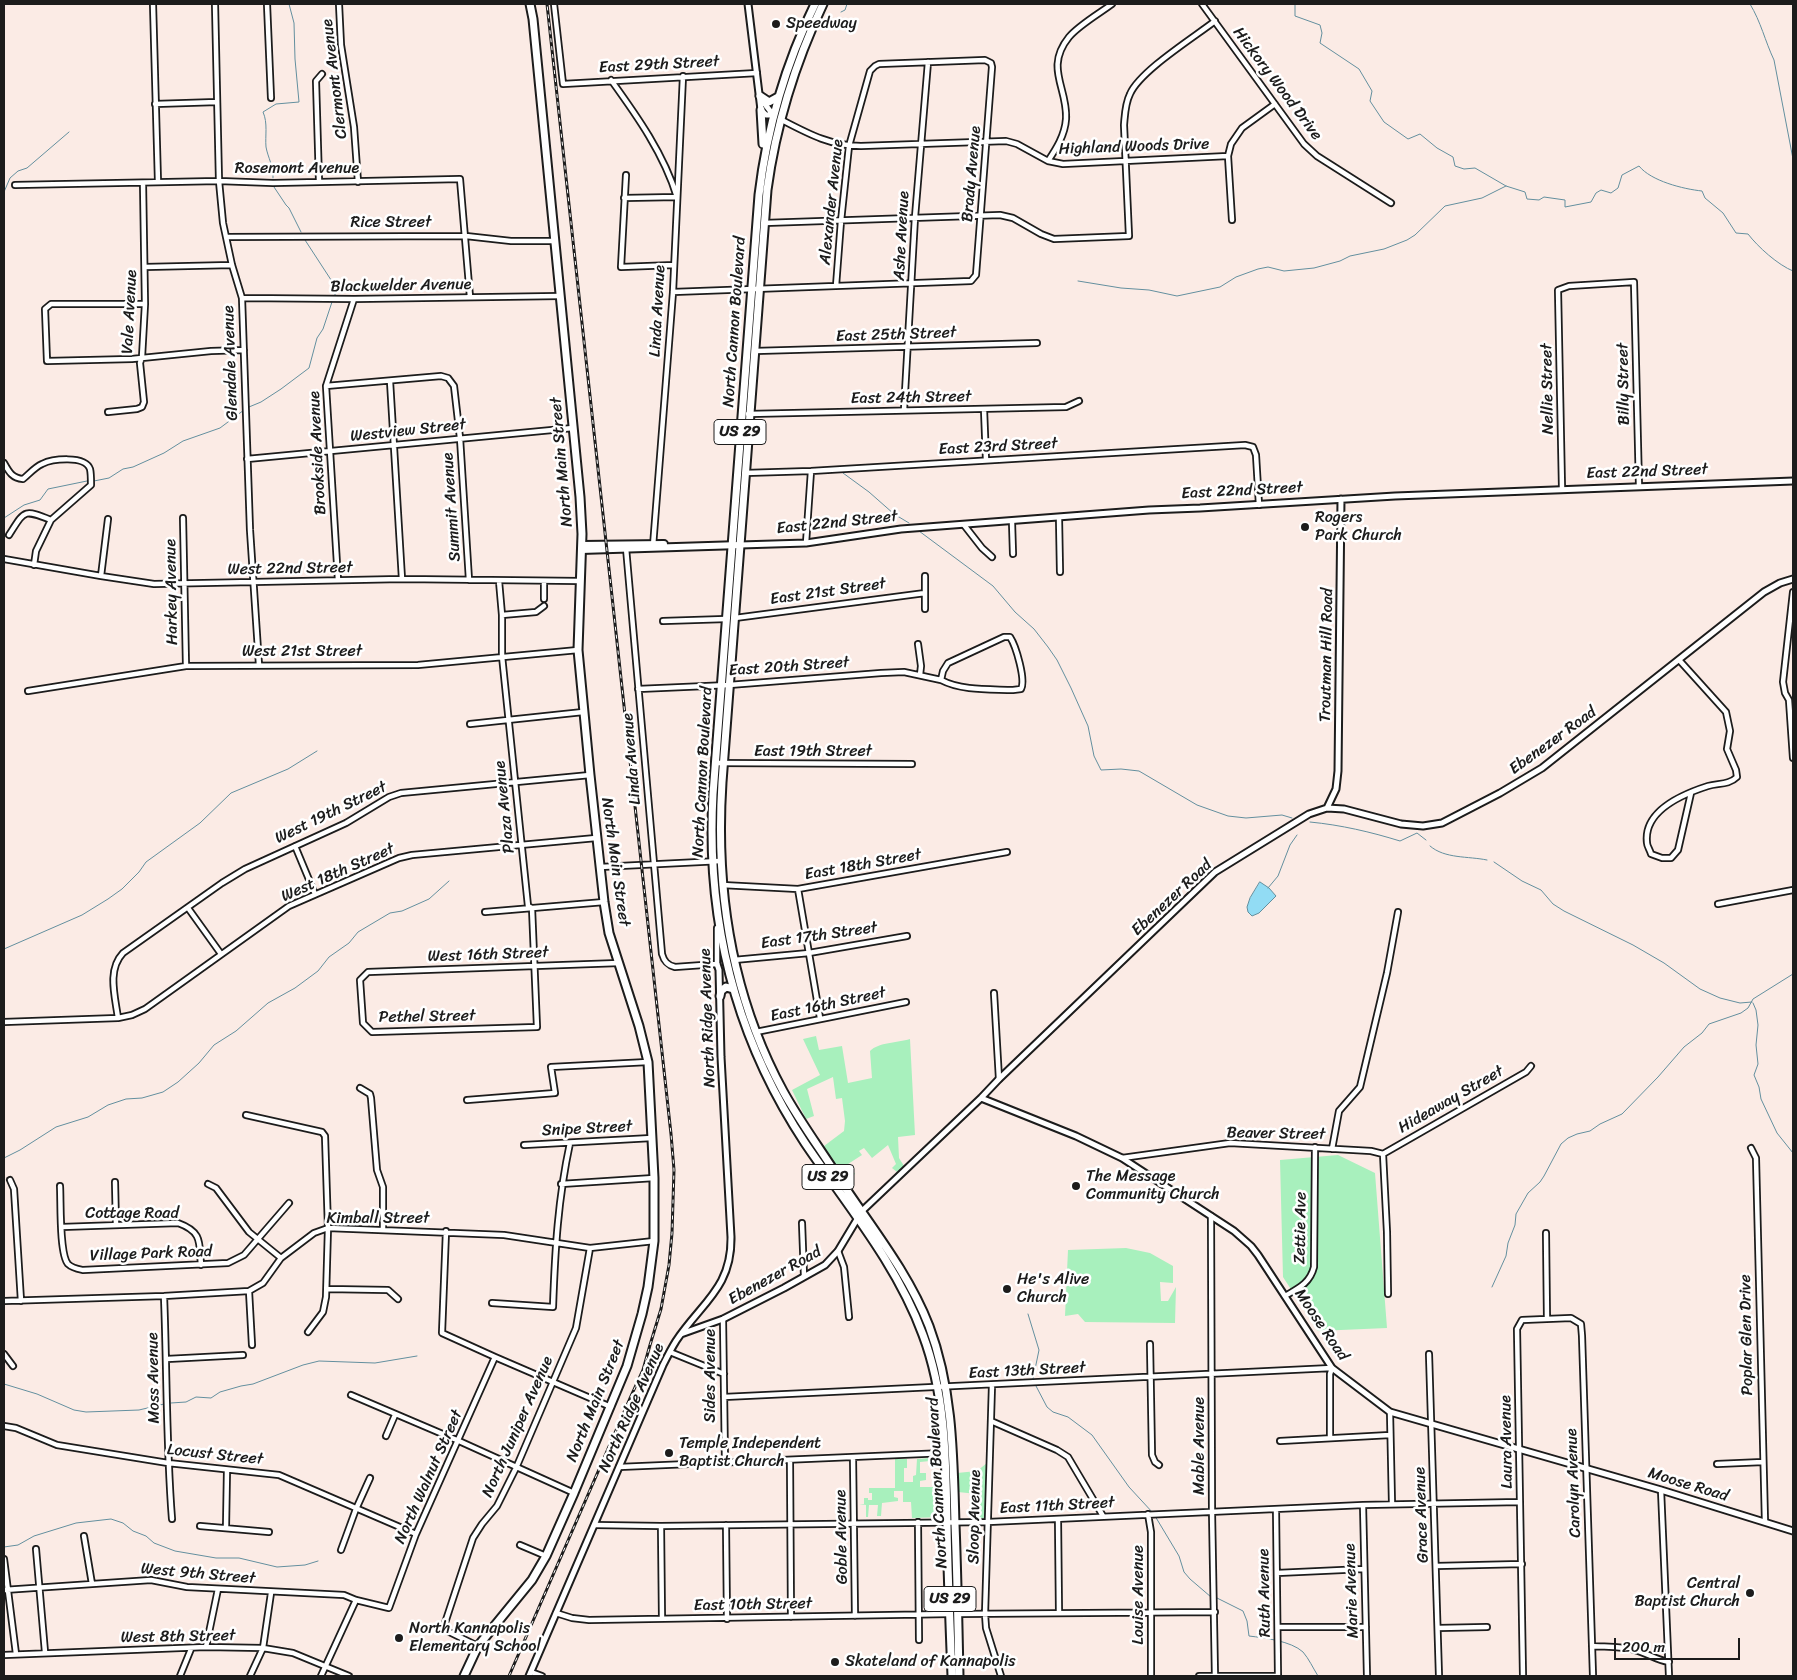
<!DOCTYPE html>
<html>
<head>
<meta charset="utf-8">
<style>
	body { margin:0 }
	#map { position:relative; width:1797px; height:1680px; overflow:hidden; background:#fbebe5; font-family:Sriracha,sans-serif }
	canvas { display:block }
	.frame { position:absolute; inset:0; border:5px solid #1c1c1c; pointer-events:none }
	.scale { position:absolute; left:1614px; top:1638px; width:126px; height:22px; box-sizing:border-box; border:2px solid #1c1c1c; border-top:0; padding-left:6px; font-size:15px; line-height:18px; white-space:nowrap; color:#1c1c1c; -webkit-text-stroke:4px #fff; paint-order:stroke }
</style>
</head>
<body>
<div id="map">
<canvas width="1797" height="1680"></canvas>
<div class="frame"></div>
<div class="scale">200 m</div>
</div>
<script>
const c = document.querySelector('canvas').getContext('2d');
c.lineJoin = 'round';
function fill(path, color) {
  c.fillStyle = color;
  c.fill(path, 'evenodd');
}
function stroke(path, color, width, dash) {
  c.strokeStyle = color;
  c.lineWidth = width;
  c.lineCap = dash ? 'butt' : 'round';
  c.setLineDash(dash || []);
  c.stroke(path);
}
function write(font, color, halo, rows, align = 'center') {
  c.font = font + ' Sriracha,sans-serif';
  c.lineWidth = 5;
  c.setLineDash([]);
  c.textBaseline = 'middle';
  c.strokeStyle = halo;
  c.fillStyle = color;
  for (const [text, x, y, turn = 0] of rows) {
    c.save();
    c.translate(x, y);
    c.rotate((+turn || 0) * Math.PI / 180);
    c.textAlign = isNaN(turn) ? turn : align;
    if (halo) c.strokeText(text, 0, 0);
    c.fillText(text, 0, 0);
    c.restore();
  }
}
fill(new Path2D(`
	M816,1036L819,1050L842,1046L848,1083L872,1078L870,1051C879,1042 897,1043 910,1039L915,1135L898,1137L899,1158L904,1166L897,1172L892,1168L896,1164L888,1145L872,1158L864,1148L859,1151L862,1155L848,1164L855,1174L846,1180L824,1146L844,1131L845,1121L842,1098L836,1099L833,1077L807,1089L814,1116L806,1119L792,1090L820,1075L803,1039Z
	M1338,1155L1375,1173L1387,1328L1318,1331L1283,1277L1280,1160Z
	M1126,1248L1150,1253L1173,1266V1283L1160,1282L1161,1301H1168L1176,1287L1175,1323L1085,1322L1078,1314L1065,1316L1068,1250Z
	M930,1458V1461L920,1462V1473H926V1480L920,1481V1487H942L943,1517L912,1518L911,1502H903V1491H894V1497L898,1498V1501L882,1503L881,1516H877L878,1505H869L868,1517H866V1505L859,1504H864V1498H868V1500H872V1493H869V1488H895V1459H907V1468H904V1482H913V1476L916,1475L917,1459Z
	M987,1463L986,1518L979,1519L977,1494L958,1492L957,1473L977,1471Z`), '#a8f0bd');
const water = new Path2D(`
	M1260,882L1269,888L1276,896L1259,913L1252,916L1248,912L1247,907L1250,898Z`);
fill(water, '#92dcf4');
stroke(water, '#638f9e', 1);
stroke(new Path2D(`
	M1295,4V16L1320,25L1322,33L1320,43L1359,69L1372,91L1370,101L1384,122L1408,139L1420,134L1437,148L1453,157L1455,166L1464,169L1475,168L1506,186L1525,192L1527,199L1539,200L1544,197L1565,200V207L1591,202L1596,193L1601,190L1611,193L1618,188L1622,175L1639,166C1651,181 1683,189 1702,191L1705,198L1723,213L1736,233L1748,234C1758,247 1778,265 1793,271
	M1750,4C1761,22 1765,41 1774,60L1793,159
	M841,12L845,10L847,4
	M273,178C274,167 268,158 266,147C265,136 268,123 263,112L276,104L299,102L295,59L294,23L289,4
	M274,187L286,205L289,208L301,232
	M4,192L10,178L18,171L27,168L69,132
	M305,240L335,286V296
	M1078,281L1121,288L1149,290L1177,296L1220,287L1236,277L1258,269L1268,267L1284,271L1314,268L1340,261L1350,256L1384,249L1407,240L1415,235L1445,206L1482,198L1506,186
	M249,407L261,402L281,389L309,368L317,338L323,329L332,302
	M843,473L869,492L894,514L909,523
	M94,481L109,478L123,469L133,467L164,453L183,441L220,428L244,410
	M4,518L24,505L40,500L48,489L87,481
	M919,531L993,586L1015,612L1034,629L1048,647L1057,660L1071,688L1088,726L1094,756L1101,770L1121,769L1139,771L1197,805L1228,816L1246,818L1282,815L1292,818
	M1310,822C1341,825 1371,832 1400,841L1417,833L1426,840
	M1430,846C1445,859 1468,856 1487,860
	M1494,862L1522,881L1541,890L1553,904L1564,911L1633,945L1664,963L1700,989L1720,998L1740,1003L1752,1002
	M1268,888L1278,876L1290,845L1297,835
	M4,949L82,915L108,899L122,889L139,872L146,862L200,823L231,793L288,769L317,751
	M1753,1003L1756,1010L1758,1025L1756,1045L1758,1064L1754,1075L1759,1087L1761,1099L1777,1133L1793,1153
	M4,1158L20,1150L56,1127L88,1117L108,1105L126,1099L142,1098L163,1092L178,1082L199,1063L214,1045L236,1031L268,1003L295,988L318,971L329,957L349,943L358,932L390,913L402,911L429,899L449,881
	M1492,1287L1506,1256L1508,1243L1515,1225L1516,1214L1528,1193L1540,1182L1544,1176L1561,1144L1568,1138L1577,1134L1590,1131L1600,1124L1622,1114L1658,1077L1684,1047L1702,1033L1709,1024L1741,1013L1748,1008L1753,999L1793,974
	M1028,1314L1039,1350L1033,1379
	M4,1384L37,1394L74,1410L86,1412L139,1410L164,1404
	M1036,1386L1047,1407L1053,1412L1068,1417L1092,1435L1129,1487L1153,1513
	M171,1403L186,1402L196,1397L211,1398L220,1392L241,1386L253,1384L303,1365L319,1361L375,1363L417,1356
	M1155,1516L1179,1556L1184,1572L1190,1579L1211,1597
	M4,1547L18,1545L34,1536L76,1523L111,1519L123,1523L133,1531L146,1536L154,1543L175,1551L216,1558H239L277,1567L305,1565L318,1561
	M1217,1598L1243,1611L1247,1621L1249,1636C1265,1638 1291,1641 1303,1652C1309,1659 1313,1668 1318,1676`), '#638f9e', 1);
const minor = new Path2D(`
	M153,4L158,182
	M215,4L219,181L223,223L232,265L242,298L250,530L259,665
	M267,4L271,98
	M339,4L341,45L354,127L358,182
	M554,4L563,84L757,73
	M1202,4L1304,144L1317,156L1391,203
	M611,80C637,116 664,154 677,197L624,198
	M155,104L217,102
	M780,119C807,133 830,146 861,146L1006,141L1017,144L1048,161L1063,164L1228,156
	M1048,161C1056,149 1065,135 1066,119C1068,88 1044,68 1069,37C1079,25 1100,13 1112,4
	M626,175L621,267L674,265
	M319,181L316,81L322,74
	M15,185L219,181L273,183L460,179L470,297
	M1232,220L1228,156L1231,144L1242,128L1275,104
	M764,223L1000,215L1013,218L1041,234L1054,239L1129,236L1124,125C1125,114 1125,104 1130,94C1140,71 1193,38 1215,21
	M226,237L466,236L511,241H555
	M145,267L232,265
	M673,292L971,281L976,275L992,67L991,63L985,60L879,64L875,66L870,71L849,146L841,221L836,286
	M242,298L354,299L560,296
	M145,304H51L45,309L47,361L132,359L211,351L244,350
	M755,351L1037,343
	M390,381L402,579
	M326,386L441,376L448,378L454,386L460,438L469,580
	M984,409L986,460
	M904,410L915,217L928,62
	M108,412L137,409L142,407L144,402L140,363L142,357L145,304L143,183
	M748,414L1066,407L1079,401
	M247,459L573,428
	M4,463C9,472 12,478 23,479C29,474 35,467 42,464C52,459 85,455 90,469C91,473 91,480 91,485L51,520L36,551L34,565
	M745,473L811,471L1245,445L1253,447L1256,455L1259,505
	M1562,488L1558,290L1569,286L1634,282L1639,486
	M183,518L186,666
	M1059,518L1060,572
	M1012,522L1013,554
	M964,525L982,548L992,557
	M9,535C25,510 23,509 51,520
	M806,543L811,471
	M653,546L673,292L683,76
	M626,548L662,954C664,961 667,965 675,967L717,964V928
	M4,559L101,576L154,584L402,579L580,581
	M101,576L108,519
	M338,580L326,386L354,299
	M499,581L502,615V656L528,906L532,908L537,1027L372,1032L363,1023L360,980L368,972L619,963
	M544,581V599
	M1793,592L1783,682L1785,693L1789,700L1793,758
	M925,609V576
	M502,615L536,612L544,606
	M735,618L925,593
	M663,621L726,619
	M1004,637H1010C1016,646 1026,680 1021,689L1013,690C990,689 962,691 941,680L943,671L948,663Z
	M918,644L921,666L920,675
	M1680,661L1726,712L1730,731L1727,749L1736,770L1737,777C1729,785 1718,783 1708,786C1683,794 1643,810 1647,843C1647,846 1650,850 1651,854L1662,858H1671L1678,850L1691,793
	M638,689L729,685L881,673L904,672L941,680
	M28,691L186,666L418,665L578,650
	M470,724L583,712
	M715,763L912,764
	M590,775L401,793L389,797L346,823L245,869L222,883L123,953C107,970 115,996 118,1018L132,1015L145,1009L289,906L399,858L412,855L596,838
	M295,846L315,894
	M600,867L720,861
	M722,885L798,889L1007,852
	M798,889L820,1018
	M1718,904L1793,890
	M188,908L221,954
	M485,912L604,902
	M734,960L809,953L907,936
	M994,993L999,1079
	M4,1022L118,1018
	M756,1032L906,1002
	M360,1088L370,1094L371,1098L377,1170L383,1187V1229
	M467,1100L555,1093L551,1067L648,1062
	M246,1115L322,1132L325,1136L328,1228L326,1297L323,1312L308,1332
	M524,1145L652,1138
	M1751,1148L1756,1158L1765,1522
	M1332,1149L1339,1111L1360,1087L1387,973L1398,912
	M1383,1154L1526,1072L1531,1066
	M1383,1154L1387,1232L1388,1294
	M1122,1158L1230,1143L1371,1151L1383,1154
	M10,1180L14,1189L21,1301
	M115,1182L116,1225
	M208,1184L216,1188L249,1232L281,1258
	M561,1184L654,1178
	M60,1186C61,1201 59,1254 68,1264C72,1268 78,1269 83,1270L228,1263L244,1255L289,1203
	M1211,1216L1212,1512L1215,1676
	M802,1223L804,1276
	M62,1227L178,1223C203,1232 199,1243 201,1265
	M446,1231L442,1333L495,1357L611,1407
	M1546,1233L1547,1319
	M838,1251L844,1267L849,1317
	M327,1289L388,1290L398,1299
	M249,1291L252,1345
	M164,1296C167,1370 166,1444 172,1519
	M1285,1296C1299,1288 1310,1283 1314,1267L1315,1147
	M4,1301L164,1296L249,1291L263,1283L281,1258L314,1233L328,1228L504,1235L590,1248L654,1241
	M492,1303L553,1307C555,1250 558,1199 570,1143
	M723,1319L725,1462
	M1150,1344L1152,1455L1155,1462L1159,1465
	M670,1352L724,1374
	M4,1354L13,1366
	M1429,1354L1439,1676
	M167,1359L243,1355
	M992,1385L985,1614L986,1628L1001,1676
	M351,1395L459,1441L574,1493
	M724,1397L1332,1368L1330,1374V1438
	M1390,1412L1392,1504
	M991,1421L1057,1450L1068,1457L1103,1516
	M4,1426L16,1428L57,1445L168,1463L279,1475L416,1534
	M386,1436L395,1415
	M1280,1441L1390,1435
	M853,1457L855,1616
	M790,1460L791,1617
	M1717,1464L1763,1462
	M619,1467L945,1453
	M1661,1490L1669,1676
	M1363,1505L1367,1676
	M1276,1509L1278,1676
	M1148,1514L1151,1532V1676
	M1058,1519L1059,1613
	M918,1522L919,1640
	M595,1525L661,1526L988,1522L1363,1505L1520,1502
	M726,1525L727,1619
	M200,1526L269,1532
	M661,1526L662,1619
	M226,1528L227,1470
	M84,1536L92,1584
	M520,1545L546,1556
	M36,1549L45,1652
	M341,1550L356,1509L370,1478
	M4,1559L16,1654
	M1436,1566L1522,1564
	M1277,1573L1364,1569
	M4,1590L151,1580L187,1587L344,1595L356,1600L389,1608L416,1534L495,1357
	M556,1613L572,1618L589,1620L950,1614
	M958,1614L1215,1612
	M1278,1627H1366
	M1438,1628L1487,1627
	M478,1646L443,1629L473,1538L482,1524L497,1506L516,1468L576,1328L590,1248
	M1592,1646C1606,1647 1621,1646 1635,1650C1647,1653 1656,1660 1669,1662
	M206,1647L218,1589
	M4,1655L206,1647L263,1648L293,1653L349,1676
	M531,1672L542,1676
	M180,1676L191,1649
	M250,1676L263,1648L271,1593
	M321,1676L356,1600
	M1199,1676H1278
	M1523,1676L1517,1329L1522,1320L1571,1318L1581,1324L1582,1336L1593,1676`);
const tertiary = new Path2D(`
	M748,4L761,110L766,115H773
	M761,99L774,116
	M740,545L806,543L901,529L1149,510L1200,508L1395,496L1793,481
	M1327,808L1336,789L1338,771L1341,499
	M981,1098L1076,1136L1122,1158L1234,1231L1251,1246L1258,1255L1332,1368L1390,1412L1661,1490L1793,1531
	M681,1334L723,1319L784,1288L825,1265L838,1251L862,1211L981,1098L999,1079L1215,872L1309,814L1327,808L1344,809L1401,824L1423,826L1442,823L1500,793L1542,768L1764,592L1780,583L1793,579
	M529,1676L663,1365C667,1357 671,1349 676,1341C701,1303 732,1288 731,1237L721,1057L719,970L717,964`);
const secondary = new Path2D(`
	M582,545L664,544
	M581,550L740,545`);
const primary = new Path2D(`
	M815,4C785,65 767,128 759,195L713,794C706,921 735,1037 805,1143C847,1205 897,1264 923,1335C946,1396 946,1461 947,1526C948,1576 950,1626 952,1676
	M823,4C795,63 776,124 767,190L722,782C715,891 731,995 783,1091C800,1122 821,1150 840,1180C871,1227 908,1272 929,1326C953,1390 953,1456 955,1524C957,1575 958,1625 959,1676
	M760,96L769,102L778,97
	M761,110L763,144
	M720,996L721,991L726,987L733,989
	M464,1676L478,1646L532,1580L546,1556L574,1493L627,1366L642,1314L648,1287L654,1241V1178L648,1062L639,1026L609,933L604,902L590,775L578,650L582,534L580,497L533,19L530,4`);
stroke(minor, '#1c1c1c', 8);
stroke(tertiary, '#1c1c1c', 9);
stroke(secondary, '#1c1c1c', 10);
stroke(primary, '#1c1c1c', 11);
stroke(minor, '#fff', 4.5);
stroke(tertiary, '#fff', 5);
stroke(secondary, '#fff', 6);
stroke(primary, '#fff', 7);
const rail = new Path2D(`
	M509,1676L631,1396L643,1370L650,1345L661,1309L669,1265L672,1233L674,1170L671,1134L547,4`);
stroke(rail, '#1c1c1c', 3);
stroke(rail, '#fff', 1, [4]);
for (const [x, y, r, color] of [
	[776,24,5,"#1c1c1c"],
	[1305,527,5,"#1c1c1c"],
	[1076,1186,5,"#1c1c1c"],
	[1007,1289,5,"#1c1c1c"],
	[669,1453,5,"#1c1c1c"],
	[1750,1593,5,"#1c1c1c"],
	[399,1638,5,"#1c1c1c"],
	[835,1662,5,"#1c1c1c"]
]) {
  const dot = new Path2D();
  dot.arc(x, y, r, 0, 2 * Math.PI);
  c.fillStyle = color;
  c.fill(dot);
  stroke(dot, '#fff', 2);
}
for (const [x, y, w] of [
	[740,432,52],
	[828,1177,52],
	[950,1599,52]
]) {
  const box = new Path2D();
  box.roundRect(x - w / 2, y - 12.5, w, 25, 4);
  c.fillStyle = '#fff';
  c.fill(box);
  stroke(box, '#1c1c1c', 1);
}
write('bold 15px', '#1c1c1c', null, [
	["US 29",740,432],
	["US 29",828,1177],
	["US 29",950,1599]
]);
write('16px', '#1c1c1c', '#fff', [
	["Speedway",786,24],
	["Rogers",1315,518],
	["Park Church",1315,536],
	["The Message",1086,1177],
	["Community Church",1086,1195],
	["He's Alive",1017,1280],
	["Church",1017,1298],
	["Temple Independent",679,1444],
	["Baptist Church",679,1462],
	["Central",1740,1584,"right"],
	["Baptist Church",1740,1602,"right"],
	["North Kannapolis",409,1629],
	["Elementary School",409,1647],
	["Skateland of Kannapolis",845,1662]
], 'left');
write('16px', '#1c1c1c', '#fff', [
	["East 29th Street",659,65,-3],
	["Clermont Avenue",335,79,-97],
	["Hickory Wood Drive",1277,84,53],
	["Highland Woods Drive",1134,147,-2],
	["Rosemont Avenue",297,169],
	["Brady Avenue",972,174,-85],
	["Alexander Avenue",832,202,-84],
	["Rice Street",391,223],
	["Ashe Avenue",902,236,-87],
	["Blackwelder Avenue",401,286,-1],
	["Linda Avenue",658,311,-87],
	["Vale Avenue",130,312,-87],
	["North Cannon Boulevard",735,322,-86],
	["East 25th Street",896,335,-2],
	["Glendale Avenue",231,363,-92],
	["Billy Street",1624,384,-91],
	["Nellie Street",1548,389,-91],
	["East 24th Street",911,398,-1],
	["Westview Street",408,431,-6],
	["East 23rd Street",998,447,-3],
	["Brookside Avenue",318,453,-93],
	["North Main Street",562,462,-95],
	["East 22nd Street",1647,472,-2],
	["East 22nd Street",1242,491,-3],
	["Summit Avenue",452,507,-94],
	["East 22nd Street",837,523,-6],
	["West 22nd Street",290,569,-1],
	["Harkey Avenue",172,592,-91],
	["East 21st Street",828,592,-8],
	["West 21st Street",302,652],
	["Troutman Hill Road",1327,655,-89],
	["East 20th Street",789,667,-4],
	["Ebenezer Road",1553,741,-36],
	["East 19th Street",813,752],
	["Linda Avenue",632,759,-95],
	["North Cannon Boulevard",703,772,-87],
	["Plaza Avenue",505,807,-96],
	["West 19th Street",331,813,-26],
	["North Main Street",615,862,82],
	["East 18th Street",863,865,-10],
	["West 18th Street",338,873,-24],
	["Ebenezer Road",1172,898,-43],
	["East 17th Street",819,936,-8],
	["West 16th Street",488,955,-2],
	["East 16th Street",828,1005,-12],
	["Pethel Street",427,1017,-1],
	["North Ridge Avenue",708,1018,-92],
	["Hideaway Street",1451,1100,-30],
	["Snipe Street",587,1129,-3],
	["Beaver Street",1276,1134,1],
	["Cottage Road",132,1214],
	["Kimball Street",378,1219],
	["Zettie Ave",1301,1228,-89],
	["Village Park Road",151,1254,-2],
	["Ebenezer Road",775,1276,-29],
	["Moose Road",1321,1325,56],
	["Poplar Glen Drive",1747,1335,-91],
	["East 13th Street",1027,1371,-3],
	["Sides Avenue",711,1376,-90],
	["Moss Avenue",154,1378,-91],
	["North Main Street",596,1401,-68],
	["North Ridge Avenue",632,1408,-66],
	["North Juniper Avenue",518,1427,-66],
	["Laura Avenue",1507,1442,-91],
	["Mable Avenue",1200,1446,-90],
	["Locust Street",215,1455,6],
	["North Walnut Street",429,1477,-66],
	["North Cannon Boulevard",938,1483,-93],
	["Carolyn Avenue",1574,1483,-92],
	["Moose Road",1688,1485,17],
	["East 11th Street",1057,1506,-3],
	["Grace Avenue",1422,1515,-92],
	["Sloop Avenue",975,1517,-89],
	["Goble Avenue",842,1537,-91],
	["West 9th Street",198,1574,5],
	["Marie Avenue",1352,1591,-92],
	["Ruth Avenue",1265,1593,-91],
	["Louise Avenue",1139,1595,-90],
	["East 10th Street",753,1605,-1],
	["West 8th Street",178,1637,-1]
]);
</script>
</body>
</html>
